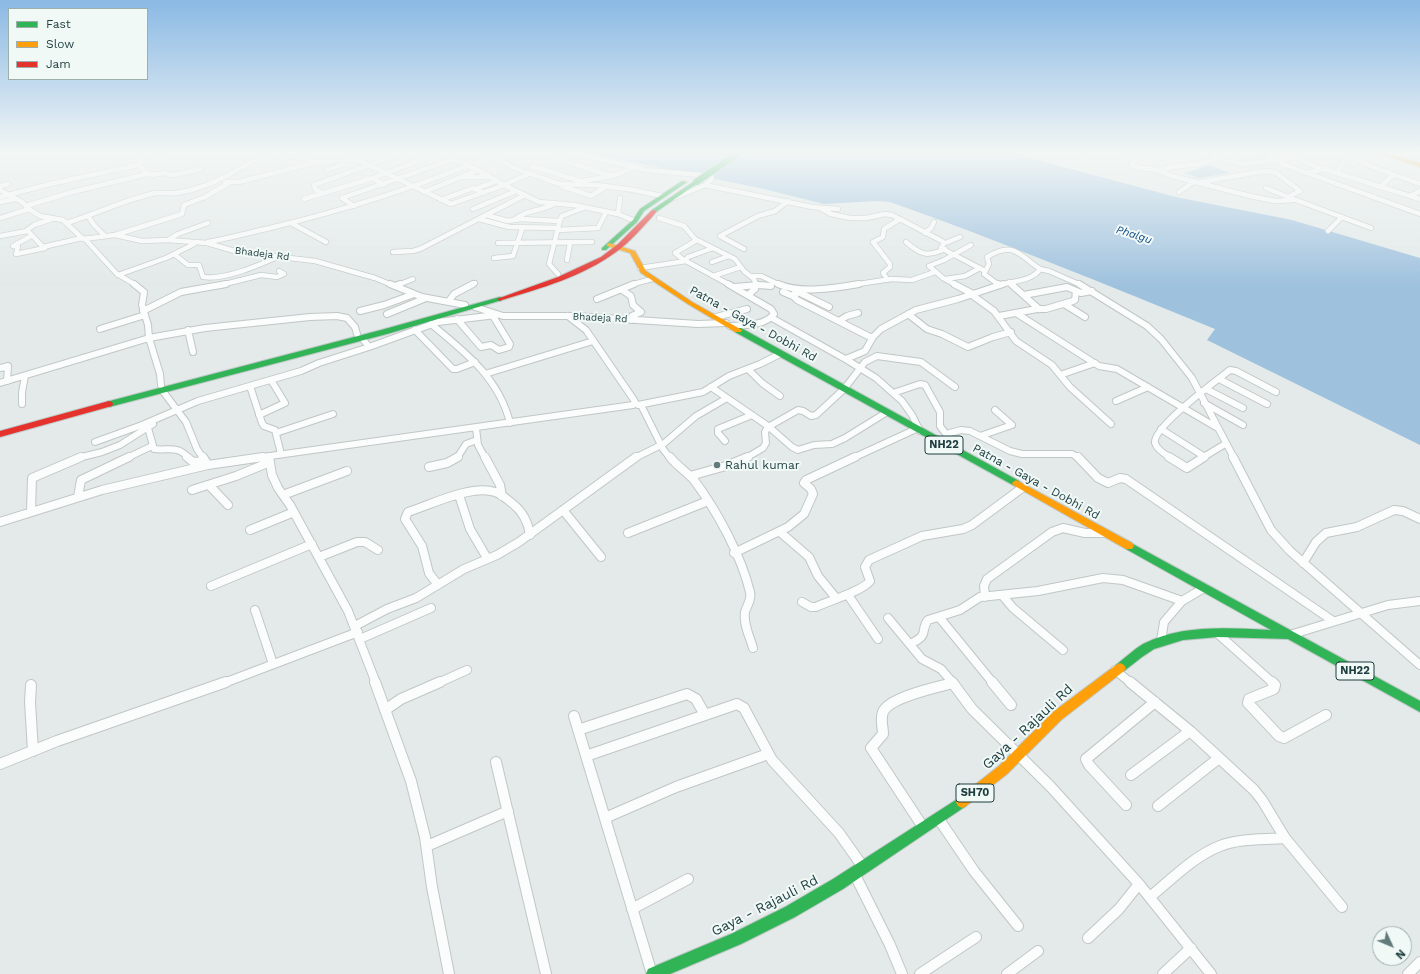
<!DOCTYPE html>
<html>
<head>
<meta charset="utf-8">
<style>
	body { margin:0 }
	#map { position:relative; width:1420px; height:974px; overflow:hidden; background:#e3eae9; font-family:"Work Sans",sans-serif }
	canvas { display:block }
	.legend { position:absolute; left:8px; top:8px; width:140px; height:72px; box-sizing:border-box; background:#f1f9f7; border:1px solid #9daead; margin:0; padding:5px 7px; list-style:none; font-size:12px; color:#1e3e3f }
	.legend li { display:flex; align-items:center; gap:8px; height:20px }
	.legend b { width:20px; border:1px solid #9daead }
	.north { position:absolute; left:1372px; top:926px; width:40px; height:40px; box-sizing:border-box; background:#f1f9f7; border:1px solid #9daead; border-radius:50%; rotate:134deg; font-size:11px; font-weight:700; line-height:16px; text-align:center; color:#1e3e3f }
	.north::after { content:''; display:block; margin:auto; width:14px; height:18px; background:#637a7a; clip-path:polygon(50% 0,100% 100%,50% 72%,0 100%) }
</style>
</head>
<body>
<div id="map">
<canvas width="1420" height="974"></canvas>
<ul class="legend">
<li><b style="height:5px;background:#30b455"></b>Fast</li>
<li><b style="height:5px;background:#ff9f0a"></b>Slow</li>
<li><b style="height:5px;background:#e5322d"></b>Jam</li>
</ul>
<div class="north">N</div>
</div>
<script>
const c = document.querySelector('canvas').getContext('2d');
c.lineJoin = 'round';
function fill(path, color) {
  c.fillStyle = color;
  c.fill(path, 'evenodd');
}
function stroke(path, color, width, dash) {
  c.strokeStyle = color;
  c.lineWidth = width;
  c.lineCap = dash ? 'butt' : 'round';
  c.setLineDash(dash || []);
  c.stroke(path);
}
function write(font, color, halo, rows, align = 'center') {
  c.font = font + ' "Work Sans",sans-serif';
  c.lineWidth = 4;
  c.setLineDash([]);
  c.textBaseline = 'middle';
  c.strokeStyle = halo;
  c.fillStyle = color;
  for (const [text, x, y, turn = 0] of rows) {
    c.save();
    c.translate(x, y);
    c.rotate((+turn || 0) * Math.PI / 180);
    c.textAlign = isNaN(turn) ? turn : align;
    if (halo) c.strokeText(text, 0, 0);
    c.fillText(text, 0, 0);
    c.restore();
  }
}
fill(new Path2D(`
	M579,151H1014L1030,158L1176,197L1292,220L1420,258V445L1207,340L1215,329C1107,285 1000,241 890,202L876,201L824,204L764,189Z
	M1209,165L1229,173L1199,178L1185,173Z`), '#9ec1de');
const streetFar3 = new Path2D(`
	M260,151L325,162L356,159L451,204L496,188L529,174
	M435,151L478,170L504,185L539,202L574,205L618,214L635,221
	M480,151L517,169L559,184L596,185L634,190L661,196
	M550,151L583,155L646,170L711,176L712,179L705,185
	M1140,151H1196
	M1206,151C1217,159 1229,165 1241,156L1240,151
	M1261,151L1285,165L1420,214
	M1302,151L1298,153L1304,162L1323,169
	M1342,151L1370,166L1420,184
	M1080,152L1083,151
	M1122,152L1138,159L1131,164L1135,167L1157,170L1172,176L1250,196L1276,201L1294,200
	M403,153L415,156L430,151
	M489,156L505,151
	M1355,157L1362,156L1371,151
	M554,158L612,176
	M355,160L379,151
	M1230,161L1242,164L1301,157
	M139,165L146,173L152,175L164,173L173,175L201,169
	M532,166L580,181
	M327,170L344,164
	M1159,171L1171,167L1200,164L1216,158
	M1307,173L1324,169L1420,199
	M1336,173L1345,160L1351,155
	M464,177H490
	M582,181L612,176L633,168
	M225,182H239L317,162
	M1201,182L1264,171L1275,172L1300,191L1288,197L1371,228
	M384,185L373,178L440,153
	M0,186L8,184
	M562,186L591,196L607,186
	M1380,187L1393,175
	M1266,188L1288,197
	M475,189L497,181
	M0,190L22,202L29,209L40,216L63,220L83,239L115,235L142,241L168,240L207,243L238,252L315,261L375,278L392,285
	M424,192L478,170
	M1179,192L1195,181
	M322,193L315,189L314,185L408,151
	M1410,196L1420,191
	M0,197L50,184L133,166L140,164V158L167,151
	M674,198L705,185L812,207L838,209
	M304,199L373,178
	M441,200L473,188L484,193
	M0,202L14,199
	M26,206L72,192L147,174
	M354,206L342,198L454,159
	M820,208L831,214L850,218H866L885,214L892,215L942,241L944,243L941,248L985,271
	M473,209L516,191
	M618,214L620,198
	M486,215L508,221L521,219L559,221
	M88,216L94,225L105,236
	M0,218L29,209
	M659,218L684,226L695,239L735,259L744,271L754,279L756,285
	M52,219L34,225L27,230L43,247L82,238
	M479,219L509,227L558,228
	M514,220C527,209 538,212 552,205
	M67,223C95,214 122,201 151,194C159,192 167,194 175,193C186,192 206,186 216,181C234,173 250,162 267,153
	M291,223L326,242
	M558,230L598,228L606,212
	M1328,231L1342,217
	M925,233L931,228L934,222
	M115,235L182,214L184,205L205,197L229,183
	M0,236L27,231
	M31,236L13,246L18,247L16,254L45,248
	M85,239L117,274L136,285
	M168,240L178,234L208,223
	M697,240L675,253L685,261L688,257L713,248
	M208,242C230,238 252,232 274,227C340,211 405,191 469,165
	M906,242C921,255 927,257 945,249
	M498,243L592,242
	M943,244L960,237
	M744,249L720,236L758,216L775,211L788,201
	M393,252L413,251L420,249L525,195
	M174,254L188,265H199L203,277C225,280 257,266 277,257
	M494,258L513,256L522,229
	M567,260L570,243
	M712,262L729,256
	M640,268L686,261L730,285
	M558,274L549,264L560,220L562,216L583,208
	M118,275L166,258L194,244
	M713,276L741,267
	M750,276H761L780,285
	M946,279L965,276L980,268
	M888,280L883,273L890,267V264L873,242L883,237L884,229L900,219
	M1009,282L1012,285
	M221,285L261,275L277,277L284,274L279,271
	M398,285L413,279
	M471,285L475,283
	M630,285L652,279
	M852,285L891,279L912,280L935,272
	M956,285L943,278L929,266L944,260L971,245
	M999,285L984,274L989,264L987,257C1014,240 1020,256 1040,269
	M1000,285C1012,281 1033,281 1040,269L1049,271L1081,285`);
const streetFar2 = new Path2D(`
	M134,284L144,292L142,305L148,325L149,338L160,374L161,385
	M390,284L422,297L465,305
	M728,284L771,309L774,314C765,326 744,325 730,326
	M778,284C801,294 835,288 859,284
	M954,284L973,294
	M998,284L999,285
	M1011,284L1039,309
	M1079,284L1147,326L1161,339L1192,378L1234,458
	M395,286L400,284
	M734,287L759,285L771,286
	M795,289V298L797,300L872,338
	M622,290L631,296L633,305L641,312L632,316L631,320
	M796,291L829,307
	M783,292L795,297
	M748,295L755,289L756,284
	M972,295L994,311L1016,341L1052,365L1070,387L1111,424
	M1024,295L1067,287L1081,293L1092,291
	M597,299L634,284
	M449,301L454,294L473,284
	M1064,304L1085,317
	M475,307L503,316H575L698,324L726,323
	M143,311L181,292L226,284
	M360,311L384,305L414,294
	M1016,313L1099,366L1117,369L1216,427
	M387,314L426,298
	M908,314L927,329L942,334L968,347L993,337L1011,332
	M999,316L1037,309H1046L1073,301L1075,300L1076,291
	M716,317L747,309
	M772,318L847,360L876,378L902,401L912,415L920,431
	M457,319L481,347L491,345L499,350L509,347L510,344L493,316
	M839,321L847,316L858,313
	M431,324C465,352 499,378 510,423
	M100,329L145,315
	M188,330L193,352
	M415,330L453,369H457L475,362
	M362,338L369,347L438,322L496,315
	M846,359L865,351L873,337L881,329L916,310L958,299L1003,284
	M0,368L8,366L7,381
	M748,369L762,383L780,396
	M485,374L593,341
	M1060,375L1095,363
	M1219,379L1267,404
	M0,383L149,338L205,328L310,317L337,316L347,318L355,327L357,334
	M250,386L262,423L264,426L275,430L281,454
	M711,387L768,426L792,447L798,450L814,445L832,444L845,438L887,412
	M1206,389L1243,408
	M162,390L186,422L197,449L203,458
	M893,393L920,384L925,385L940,412V426L946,434L961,430L970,431L1010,451L1022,454H1072L1079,458
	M1116,401L1148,387
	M1204,403L1243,425
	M22,404V392L25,376
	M638,405L703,392L729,376L760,364L780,354
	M641,405L663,449L670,458
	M259,415L285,403L271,380
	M148,428L154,449C167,451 179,445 188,458
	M476,428L478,445L485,458
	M1161,429L1205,457
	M276,433L333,414
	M980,436L1012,425L995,410
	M725,441L718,433V429L752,415
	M95,442L142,425L198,401L301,371L319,363L369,347
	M661,446L696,416L727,398
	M269,456V458
	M78,458L102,452L120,445L153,424
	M127,458L152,446
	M256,458L633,405L635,402L634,400L586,330L568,316
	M457,458L466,444L477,440
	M635,458L661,445
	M746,458L763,448L766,443L765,432L768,427L798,410L803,411L811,416L816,415L844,389L865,362L877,356L921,362L955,387
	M853,458L916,429
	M1171,458C1166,455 1157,450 1155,443C1152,428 1217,380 1230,370L1236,371L1276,392
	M1202,458L1225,444`);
const streetFar1 = new Path2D(`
	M187,457L193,462L205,461
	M203,457L208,465L263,457
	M269,457L272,475L278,488L290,505L348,611L376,683
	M485,457L500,485L502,496
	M670,457C677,466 687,472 694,480C717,511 741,555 750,592C752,600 747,605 745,612C743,624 750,637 753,648
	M1078,457L1098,478L1108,483L1120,478L1126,479L1333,621
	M1169,457L1187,468L1204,457
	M1233,457L1271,530L1290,551L1420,665
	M429,467L447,463L458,457
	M690,476L726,466L748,457
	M209,485L228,505
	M192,490L236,476L270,462
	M283,495L347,471
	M459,495L470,529L487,558
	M78,497L81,480L129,457
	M563,510L601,557
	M31,512L32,478L81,457
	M0,522L102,490L208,465
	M250,530L294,512
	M780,532L809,557L818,576L836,598
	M628,533L708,501
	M734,553L788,527L804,514L813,494L811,489L804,483L806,480L855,457
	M319,557L357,542H365L378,550
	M1303,563L1316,542L1326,533L1357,527L1394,510L1403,511L1420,519
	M438,585L429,573L422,546L405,519L408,512C430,505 472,484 495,492C501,494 507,499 513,504C523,512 528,521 530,535
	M211,586L312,544
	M848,595L878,639
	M1002,595L1013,608L1063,650
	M985,597L984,586L987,579L1052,532L1063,528L1085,533H1103
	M802,602L811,607H816C828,601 863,591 870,581L865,567L869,560L922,536L963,529L972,525L1022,488
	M255,610L273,664
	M939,617L993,683
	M888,618L922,659L941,669L953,683
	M355,626L387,609L416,598L464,569L497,555L519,542L636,457
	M1217,633L1273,683
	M1290,635L1388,605L1420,601
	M360,639L431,608
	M1161,641L1164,622L1182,601
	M910,644C931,634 919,632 928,620L960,610L980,597L1038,591L1103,578L1123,580L1182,601L1204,588
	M1115,670L1131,683
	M224,683L358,632
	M438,683L467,670`);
const street = new Path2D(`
	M375,682L411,781L425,837L432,887L449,974
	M952,682L972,709L1050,786L1139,884L1211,974
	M992,682L1011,705
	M1130,682L1190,731L1254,790L1262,800L1285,838L1342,907
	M1272,682L1275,685L1274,689L1249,699L1248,703L1279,736L1284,738L1326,715
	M31,685L30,702L33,751
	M385,710L401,699L440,682
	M574,716L652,974
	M578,730L687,694L696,699L705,715
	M586,756L737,704L744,708L772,760L839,833L863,867
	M496,762L546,974
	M0,764L57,741L226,682
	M1131,775L1190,731
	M1126,805L1089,765L1086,759L1155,702
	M1158,806L1219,758
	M605,818L676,787L768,754
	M938,818L974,871L1018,926
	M923,827L871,748L883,734C883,727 880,719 883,712C889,697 938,687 953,683
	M427,846L508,811
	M854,873L890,945L902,974
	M1150,897C1172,879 1194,856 1220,846C1240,838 1264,840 1285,838
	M632,909L688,879
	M1088,938L1119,909L1139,884
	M920,974L976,937
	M1007,974L1038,951
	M1163,974L1191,948
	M1408,974L1420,962`);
const fast = new Path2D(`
	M696,180L699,182L698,183L656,212H652V210Z
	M682,181L687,182L644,211L637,222L606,250H602V248L633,220L640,209Z
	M500,297L502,298V300L387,334L109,407L105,404L106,402L381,330Z
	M735,328H741L1019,481L1020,483L1016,486L1013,485L735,332Z
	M1129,542L1420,701V712L1288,639L1218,637L1183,640L1154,649L1142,657L1124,671L1120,673L1116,671L1114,668L1116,665C1125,658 1133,650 1143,644C1182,624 1229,628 1271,630L1126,549L1124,546L1126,543Z
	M962,796L966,798L968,802L966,806L843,889L795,917L741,944L670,974H646L648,969L731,934L785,907L833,879Z`);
const slow = new Path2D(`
	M1371,151H1379L1420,163V167Z
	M609,243L635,251L646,271L692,302L742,330L741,332H735L688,304L641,273L630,253L607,246V244Z
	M1016,480L1132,543L1134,546L1132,549H1126L1013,485L1012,483Z
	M1120,663L1124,665L1126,668L1124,671L1061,720L1007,774L966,806L962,808L958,806L956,802L958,798L999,766L1053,712L1116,665Z`);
const jam = new Path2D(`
	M652,210L657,211C646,224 629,243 616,252C582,277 541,288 502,300L500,301L497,299L558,277L601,257L618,244Z
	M109,401L112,402L113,404L112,406L0,437V431Z`);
stroke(streetFar3, '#c0c7c6', 6);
stroke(streetFar2, '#c0c7c6', 8);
stroke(streetFar1, '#c0c7c6', 10);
stroke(street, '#c0c7c6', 12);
stroke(fast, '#bec8c7', 2);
stroke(slow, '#bec8c7', 2);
stroke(jam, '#bec8c7', 2);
stroke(streetFar3, '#fbfcfc', 4.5);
stroke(streetFar2, '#fbfcfc', 6);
stroke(streetFar1, '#fbfcfc', 8);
stroke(street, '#fbfcfc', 10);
fill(fast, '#30b455');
fill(slow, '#ff9f0a');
fill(jam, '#e5322d');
const fastBridge = new Path2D(`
	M696,182L742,151`);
stroke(fastBridge, '#bbc6c6', 8, []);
stroke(fastBridge, '#30b455', 6);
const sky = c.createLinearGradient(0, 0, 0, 287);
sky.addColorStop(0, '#8ab9e4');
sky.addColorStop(0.53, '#f2f6f5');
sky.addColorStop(1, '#f2f6f500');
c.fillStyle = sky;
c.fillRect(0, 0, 1420, 287);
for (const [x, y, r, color] of [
	[717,465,4,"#637a7a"]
]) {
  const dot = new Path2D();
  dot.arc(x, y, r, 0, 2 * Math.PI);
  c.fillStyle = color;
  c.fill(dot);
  stroke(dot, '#f1f9f7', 1.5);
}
write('10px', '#1e3e3f', '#f1f9f7', [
	["Bhadeja Rd",262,254,7],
	["Bhadeja Rd",600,318,3]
]);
write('italic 11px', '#114b82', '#f1f9f7', [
	["Phalgu",1134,235,18]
]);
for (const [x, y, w] of [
	[944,445,38],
	[1355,671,38],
	[975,793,38]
]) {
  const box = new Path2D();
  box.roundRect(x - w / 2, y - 9, w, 18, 3);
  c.fillStyle = '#f1f9f7';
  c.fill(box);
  stroke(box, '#1e3e3f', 1);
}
write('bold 11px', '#1e3e3f', null, [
	["NH22",944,445],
	["NH22",1355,671],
	["SH70",975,793]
]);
write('12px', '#1e3e3f', '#f1f9f7', [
	["Patna - Gaya - Dobhi Rd",753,324,29],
	["Patna - Gaya - Dobhi Rd",1036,482,29]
]);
write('12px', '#1e3e3f', '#f1f9f7', [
	["Rahul kumar",725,465]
], 'left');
write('14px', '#1e3e3f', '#f1f9f7', [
	["Gaya - Rajauli Rd",1028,727,-43],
	["Gaya - Rajauli Rd",765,906,-27]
]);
</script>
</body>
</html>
